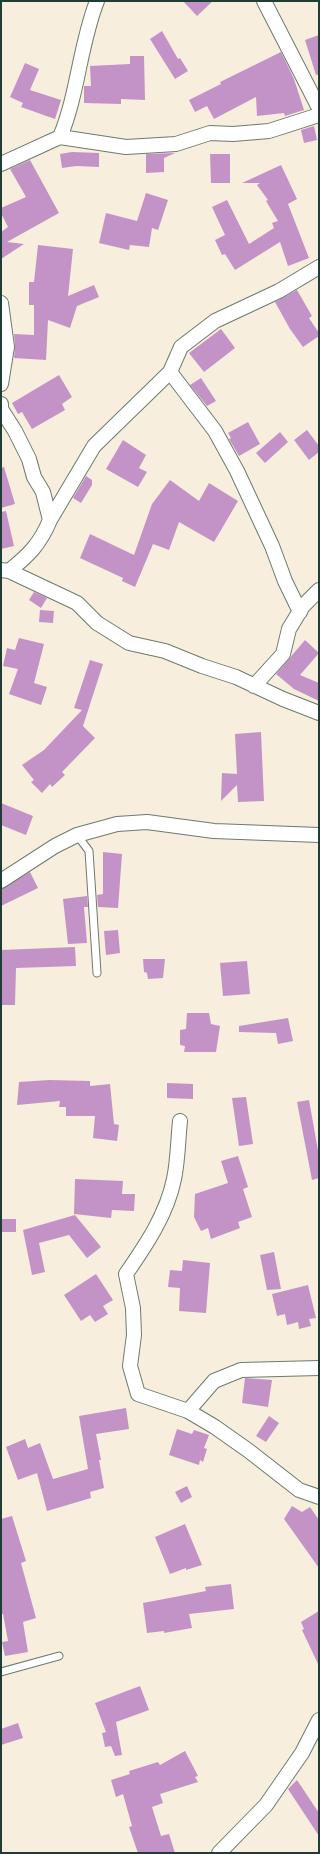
<!DOCTYPE html>
<html>
<head>
<meta charset="utf-8">
<style>
	body { margin:0 }
	#map { position:relative; width:320px; height:1854px; overflow:hidden; background:#f7eedd; font-family:"Indie Flower",sans-serif }
	canvas { display:block }
	.frame { position:absolute; inset:0; border:2px solid #1f3d34; pointer-events:none }
</style>
</head>
<body>
<div id="map">
<canvas width="320" height="1854"></canvas>
<div class="frame"></div>
</div>
<script>
const c = document.querySelector('canvas').getContext('2d');
c.lineJoin = 'round';
function fill(path, color) {
  c.fillStyle = color;
  c.fill(path, 'evenodd');
}
function stroke(path, color, width, dash) {
  c.strokeStyle = color;
  c.lineWidth = width;
  c.lineCap = dash ? 'butt' : 'round';
  c.setLineDash(dash || []);
  c.stroke(path);
}
fill(new Path2D(`
	M183,1H213L197,16Z
	M162,31L178,59L180,58L188,71L175,79L150,39Z
	M319,35V74L316,75L305,40Z
	M281,52L294,79L304,110L285,116L284,113L257,116L256,97L214,119L207,106L195,112L189,100L221,84L220,82Z
	M130,56H144L145,100L121,99V104L84,103V86H91L90,66L130,64Z
	M25,63L39,69L30,90L61,100L55,119L21,107L23,103L10,97Z
	M314,126L317,140L304,143L301,130Z
	M72,152L99,153V167L76,166L62,168L60,154Z
	M175,153L164,158V172L146,173V154Z
	M210,154H230V183H211Z
	M30,160L59,213L7,242L24,244L1,259V232L8,227L1,213V208L26,197L10,169Z
	M281,165L297,199L288,204L309,258L288,266L280,242L235,270L225,254L222,255L215,240L225,235L212,207L227,200L249,244L274,228L272,223L278,221L266,201L268,200L257,185L260,183H242Z
	M146,193L168,200L158,230L152,228L149,247L130,245L129,250L99,243L106,213L137,221Z
	M38,245L73,249L68,296L94,285L99,297L77,306L70,328L48,320L46,360L14,358L15,346L14,334L34,335V305H29V282H34Z
	M297,290L312,316L309,318L319,333V336L303,347L290,329L275,302Z
	M221,329L235,348L204,372L189,353Z
	M59,375L72,397L62,404L65,410L32,429L22,412L18,414L12,403Z
	M201,378L216,401L207,406L190,385Z
	M248,422L260,444L239,456L229,439L231,438L228,433Z
	M307,430L319,446V452L309,460L294,440Z
	M280,432L288,442L265,463L256,453Z
	M123,440L146,455L139,468L147,472L138,487L106,469Z
	M4,467L15,504L1,508V468Z
	M86,476L92,480V485L81,503L73,498Z
	M170,480L199,501L209,483L238,501L214,542L179,522L169,550L153,544L135,587L122,581L123,578L80,558L90,534L134,555L152,504Z
	M6,511L14,546L1,549V512Z
	M34,592L47,598L41,608L29,600Z
	M40,610L54,611L53,623L39,622Z
	M19,638L44,644L34,683L47,687L41,705L9,694L18,669L3,666L7,648L15,650Z
	M305,640L319,653L300,675L319,683V701L294,689L276,674Z
	M90,660L103,664L83,726L95,738L62,772L65,775L52,787L50,784L42,793L31,782L34,780L22,765L44,750L82,710L74,708Z
	M261,732L264,801L238,802L237,785L221,801L222,773L237,774L235,734Z
	M1,803L33,816L26,835L1,825Z
	M103,852L122,854L118,908L98,907L97,895L103,894Z
	M30,872L38,888L1,906V889Z
	M87,896L88,907H84L87,943L68,944L63,899Z
	M118,930L120,953L106,955L104,931Z
	M75,947L76,966L16,968L15,1005H1V950Z
	M143,959H165L163,978L148,979L147,973L144,972Z
	M247,961L250,994L223,996L220,963Z
	M187,1013H209L211,1024L220,1026L216,1052H184L185,1046L180,1045V1030L186,1029Z
	M288,1018L293,1041L278,1044L276,1033L239,1032V1026Z
	M49,1080L90,1081V1086L110,1084L114,1124L119,1125L117,1141L93,1138L95,1116H66V1107H59L60,1101L17,1105L19,1082Z
	M167,1083L193,1084V1099L167,1098Z
	M246,1097L253,1144L239,1146L232,1098Z
	M309,1100L319,1156V1178L312,1180L297,1102Z
	M238,1156L248,1187L243,1189L252,1217L238,1222L240,1228L211,1239L208,1228L201,1231L194,1217L195,1194L228,1183L221,1161Z
	M75,1179L123,1181L122,1194H135L134,1211L112,1210L111,1218L74,1214Z
	M75,1215L101,1247L87,1258L69,1235L39,1243L45,1272L32,1275L23,1230Z
	M1,1219H16V1232H1Z
	M274,1252L281,1289L267,1290L260,1255Z
	M183,1260L210,1263L206,1313L179,1311L180,1288L168,1287L170,1270L182,1271Z
	M96,1274L113,1300L103,1306L108,1314L95,1322L90,1315L81,1321L64,1295Z
	M308,1285L316,1318L309,1319L311,1326L299,1329L298,1322L287,1325L285,1314L277,1316L272,1294Z
	M245,1378L272,1380L268,1407L242,1403Z
	M126,1408L129,1429L96,1434L101,1460H99L104,1488L90,1492L91,1498L47,1511L37,1473L18,1480L6,1447L25,1439L28,1448L40,1443L53,1479L88,1469L79,1416Z
	M269,1416L279,1423L266,1442L256,1436Z
	M177,1429L192,1434L194,1430L209,1435L204,1448L207,1449L203,1462L200,1460L199,1465L169,1455Z
	M187,1486L192,1497L181,1503L175,1492Z
	M292,1506L302,1512L310,1507L319,1520V1568L284,1519Z
	M12,1516L26,1561L21,1563L36,1618L23,1622L28,1652L5,1656L2,1642L8,1641L3,1614H1V1519Z
	M185,1524L202,1565L186,1570V1568L170,1574L155,1537Z
	M231,1584L234,1609L189,1614L192,1628L164,1633V1631L147,1633L143,1603L206,1591L205,1587Z
	M319,1611V1666L302,1630L304,1629L301,1622Z
	M140,1686L149,1710L116,1722L122,1755L115,1756L111,1746L105,1747L102,1733L106,1732L95,1703Z
	M18,1723L23,1738L1,1745V1729Z
	M185,1751L198,1776L195,1777L198,1782L160,1794L163,1803L152,1807L161,1836L169,1834L175,1853H138L129,1827L132,1826L123,1794L116,1797L111,1780L130,1774L129,1771L158,1762L160,1765Z
	M297,1780L319,1813V1836L288,1789Z`), '#c393c7');
const lane = new Path2D(`
	M77,835L89,851L97,973
	M1,1672L59,1656`);
const street = new Path2D(`
	M264,1L319,108
	M60,137L126,147L176,144L210,133L233,134L269,131L319,115
	M1,164L60,137C78,94 80,44 97,1
	M1,303L7,347L1,384
	M170,372L215,431L237,471L272,546L285,581L300,612
	M1,404V409L15,431L29,459L34,477L43,492L50,520C40,544 29,555 9,571
	M50,520L94,446L170,372L181,347L215,321L279,291L319,267
	M1,570L9,571L77,603L97,623L129,643L165,651L202,666L236,677L283,699L319,713
	M254,686L283,654L289,629L303,606L319,590
	M1,881L55,846L77,835L117,824L147,822L214,831L319,835
	M180,1121C178,1140 178,1160 174,1179C167,1214 146,1245 126,1274L133,1308L134,1335L130,1366L138,1394L188,1411L215,1427L249,1451L299,1490L319,1497
	M188,1411L214,1381L241,1370L319,1368
	M219,1853L266,1805L302,1753L319,1720`);
stroke(lane, '#6b7b6f', 9);
stroke(street, '#6b7b6f', 16);
stroke(lane, '#fff', 7);
stroke(street, '#fff', 14);
</script>
</body>
</html>
